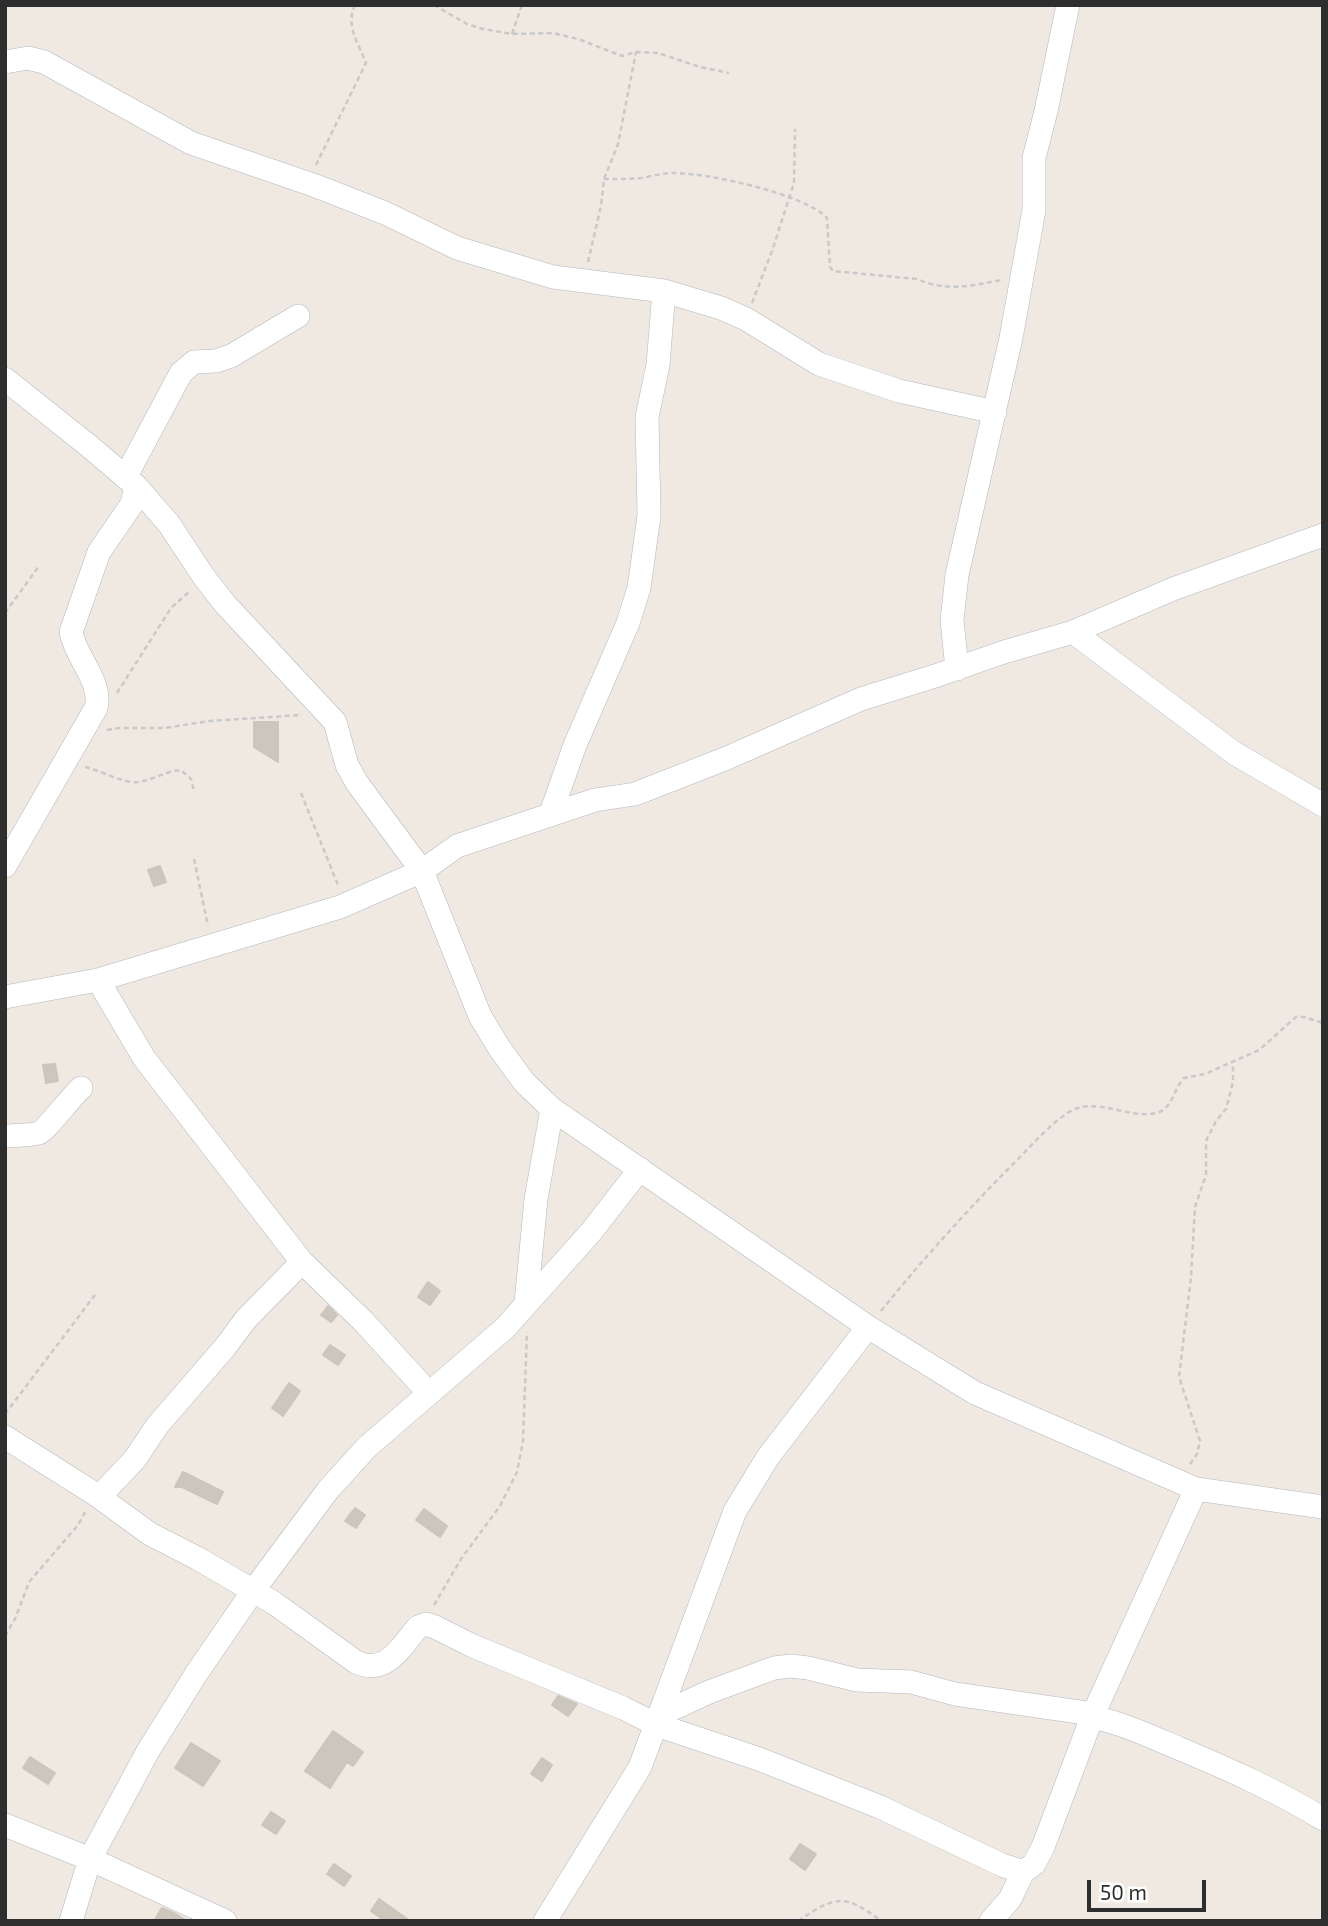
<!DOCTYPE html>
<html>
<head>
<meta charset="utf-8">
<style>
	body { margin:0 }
	#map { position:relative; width:1328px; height:1926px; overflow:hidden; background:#efe9e1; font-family:"Exo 2",sans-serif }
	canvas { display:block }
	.frame { position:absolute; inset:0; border:7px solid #2e2e2e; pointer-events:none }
	.scale { position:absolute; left:1087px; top:1880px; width:119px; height:32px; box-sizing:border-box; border:4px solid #2e2e2e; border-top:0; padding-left:9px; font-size:21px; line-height:24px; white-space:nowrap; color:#2e2e2e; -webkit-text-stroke:5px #fff; paint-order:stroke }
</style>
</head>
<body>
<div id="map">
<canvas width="1328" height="1926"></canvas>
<div class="frame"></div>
<div class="scale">50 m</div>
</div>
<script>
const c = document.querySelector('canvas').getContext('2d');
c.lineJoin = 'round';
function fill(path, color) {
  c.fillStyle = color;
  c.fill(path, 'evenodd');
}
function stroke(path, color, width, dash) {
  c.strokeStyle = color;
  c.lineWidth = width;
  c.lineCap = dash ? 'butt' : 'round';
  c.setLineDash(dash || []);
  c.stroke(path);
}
const building = new Path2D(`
	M254,722H278V762L254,747Z
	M160,866L166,882L154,886L148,870Z
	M55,1064L58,1081L46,1083L43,1065Z
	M428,1282L440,1291L430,1305L418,1297Z
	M328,1306L337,1315L331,1322L321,1315Z
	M330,1345L345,1355L338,1365L323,1355Z
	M289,1383L300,1391L283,1416L272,1408Z
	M183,1472L223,1492L217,1504L182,1487H175Z
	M355,1508L365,1515L356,1528L345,1521Z
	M424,1509L447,1526L440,1537L416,1520Z
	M558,1696L577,1704L568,1716L552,1705Z
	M333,1731L363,1752L353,1766L347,1762L330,1788L305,1771Z
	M191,1743L220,1761L203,1786L175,1768Z
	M30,1757L55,1773L48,1784L23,1768Z
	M542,1758L552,1765L542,1781L531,1774Z
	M271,1812L285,1821L276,1834L262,1825Z
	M800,1844L816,1854L805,1870L790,1859Z
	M334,1864L351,1876L344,1886L327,1874Z
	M379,1899L410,1921H385L371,1911Z
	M162,1908L176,1914L187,1921H154Z`);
fill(building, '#cbc7bf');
stroke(building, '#cbc5ba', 2);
const minor = new Path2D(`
	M5,62L28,58L44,62L191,143L316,186L385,213L457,248L553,277L664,291L721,308L746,319L819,364L899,391L995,412
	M5,379L89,446L136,486L169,524L204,577L225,604L335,722L347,765L357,783L422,871L480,1016L500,1049L524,1082L552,1109L868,1327L975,1393L1196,1489L1323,1507
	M126,476L181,373L194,362L216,361L231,356L298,316
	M1073,632L1234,753L1323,805
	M957,669L952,620L957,575L1011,338L1034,210V158L1046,111L1068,5
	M551,813L575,745L628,623L639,588L649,516L647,417L658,365L664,291
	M5,866L96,708C103,682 75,657 71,632L99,552L132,504L136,486
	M98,980L144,1058L302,1262L363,1321L428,1392
	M5,997L98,980L340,907L422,871L457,846L595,800L635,794L727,758L861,699L935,676L1004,652L1073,632L1173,589L1323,535
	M5,1136C16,1135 28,1136 39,1133C46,1130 72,1096 81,1088
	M526,1303L536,1199L552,1109
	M5,1437L95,1494L150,1534L197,1558L274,1603L356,1662C386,1676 400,1648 418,1627L426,1624L435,1627L473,1646L623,1708L657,1725L759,1759L880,1807L1002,1865L1023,1872L1034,1864L1043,1847L1092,1717L1196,1489
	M99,1497L135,1459L157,1426L226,1346L246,1319L302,1262
	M659,1715L709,1692L774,1668L791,1666L808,1668L857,1680L911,1682L955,1694L1093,1714
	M1092,1717C1122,1723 1150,1736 1178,1748C1228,1769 1276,1790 1323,1819
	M5,1825L90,1859L225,1921
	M71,1921L90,1859L148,1751L196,1674L253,1591L328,1490L367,1447L505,1328L591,1232L640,1169
	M545,1921L640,1767L735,1511L768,1457L868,1327
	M991,1921L1010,1899L1023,1872`);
stroke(minor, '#b4b7c1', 24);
stroke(new Path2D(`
	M434,5L467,24L483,29L512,34L553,33L578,39L622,56L636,52L658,53L700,67L729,73
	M512,34L522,5
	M316,165L366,63C359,44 345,26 355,5
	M604,179C616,179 629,179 642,178C652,176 663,173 674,173C708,173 805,194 827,218L830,267L833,271L917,279C947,292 970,286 1001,280
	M588,262L601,206L604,179L618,144L636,52
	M752,303L772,251L794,183L795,129
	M5,613L39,566
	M117,693L171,608L190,591
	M107,730L118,728H165L209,721L302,715
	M85,767C100,770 124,784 138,782C153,780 166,771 181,770L191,779L194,791
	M301,793L338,885
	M194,859L208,926
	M881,1311C922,1260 965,1213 1010,1167C1029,1149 1047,1126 1069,1112C1096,1094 1140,1125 1163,1110C1174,1102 1175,1087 1184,1078L1205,1074L1259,1050L1296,1017H1304L1323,1023
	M5,1414L95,1295
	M1190,1464L1197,1454L1200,1441L1179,1377L1191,1277L1195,1207L1206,1175V1141L1216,1121L1226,1109L1233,1082V1063
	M434,1605L461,1559L500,1506L517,1472L523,1441L527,1332
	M5,1636L15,1619L29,1582L78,1525L85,1512
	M798,1921C835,1896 845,1893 881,1921`), '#c9c9c9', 2.5, [5, 3.5]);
stroke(minor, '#fff', 23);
</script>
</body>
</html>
